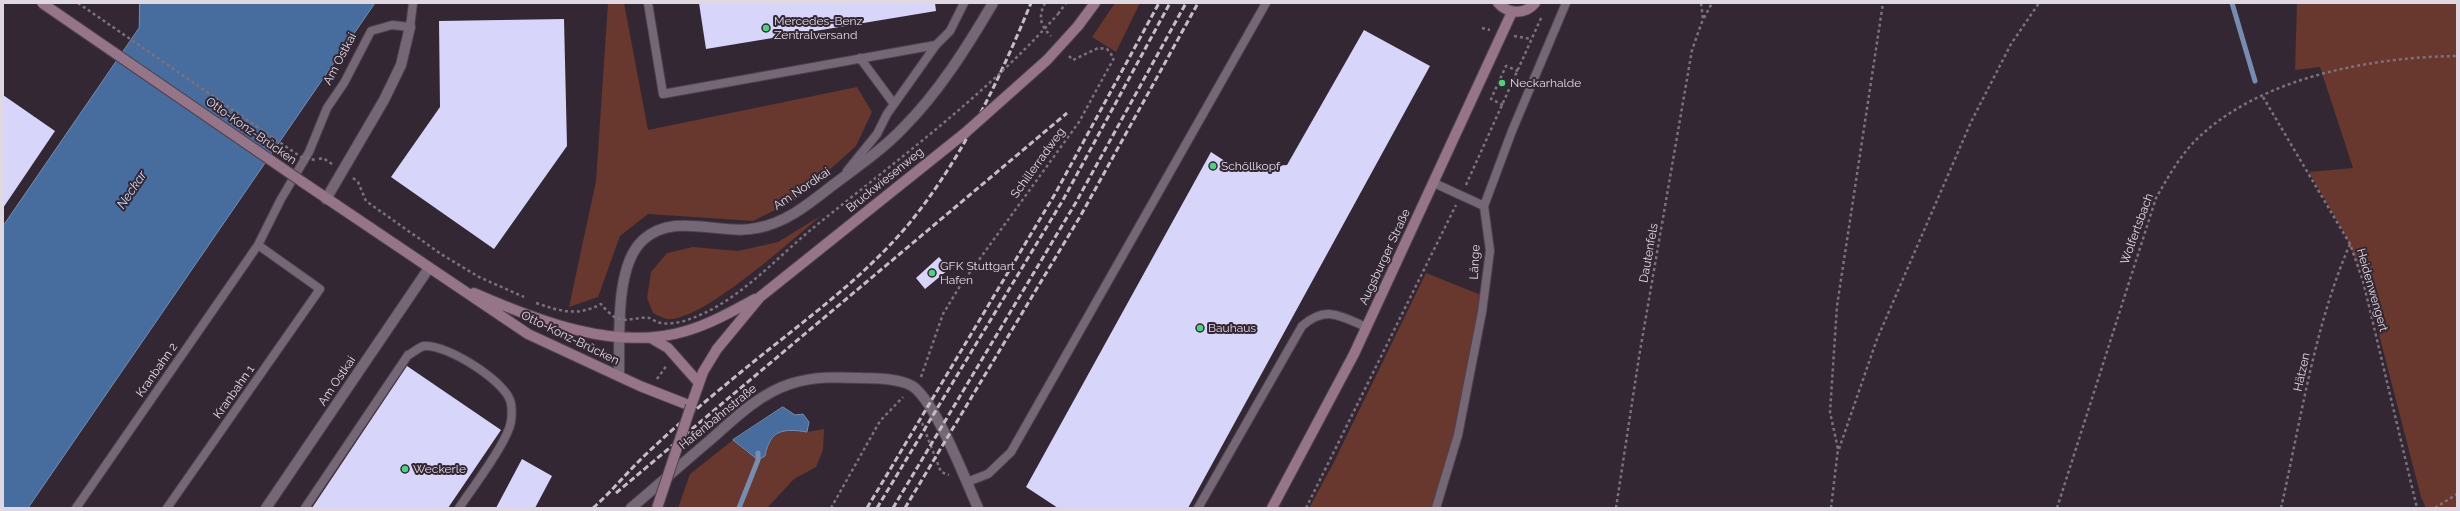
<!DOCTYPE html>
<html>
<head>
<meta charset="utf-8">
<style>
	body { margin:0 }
	#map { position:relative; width:2460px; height:511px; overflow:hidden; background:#332734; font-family:Raleway,sans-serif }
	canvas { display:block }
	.frame { position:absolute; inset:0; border:4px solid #e0d8e1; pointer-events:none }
</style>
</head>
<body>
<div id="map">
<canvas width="2460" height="511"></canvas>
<div class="frame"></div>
</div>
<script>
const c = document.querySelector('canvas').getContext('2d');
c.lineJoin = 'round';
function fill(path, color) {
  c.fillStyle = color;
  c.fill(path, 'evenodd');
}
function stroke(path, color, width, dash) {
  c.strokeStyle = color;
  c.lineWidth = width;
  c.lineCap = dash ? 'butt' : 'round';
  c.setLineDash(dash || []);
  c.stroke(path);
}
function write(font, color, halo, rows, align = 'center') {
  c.font = font + ' Raleway,sans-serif';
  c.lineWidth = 4;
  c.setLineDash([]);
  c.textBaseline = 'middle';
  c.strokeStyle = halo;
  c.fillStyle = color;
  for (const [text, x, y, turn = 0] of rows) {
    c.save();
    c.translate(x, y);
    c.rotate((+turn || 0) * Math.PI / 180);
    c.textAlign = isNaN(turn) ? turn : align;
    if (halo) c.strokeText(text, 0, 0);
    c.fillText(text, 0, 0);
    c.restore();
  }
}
fill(new Path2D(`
	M608,3H624L648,130L857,87L872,112L856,146L797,199L753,221L648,214L620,236L598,297L569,307L596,181Z
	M1115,3H1140L1116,52L1092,37Z
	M2297,3H2457V508H2426L2421,497L2365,280L2345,234L2309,172L2353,168L2320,67L2295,70Z
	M822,215C794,238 701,323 667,319C663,318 657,315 653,313L647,298L651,272L667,253L693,247L738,251L778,242Z
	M1426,273L1486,297L1461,420L1432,508H1309L1333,464Z
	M790,429L807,432L824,429L823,450L816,467L794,479L767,508H678L690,474L733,440L748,453L765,456C768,440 774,434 790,429Z`), '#68372d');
const water = new Path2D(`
	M140,3H375L28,508H3V226L139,28Z
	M783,407L795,415L803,414L809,422L807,432C783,428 770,430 765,456L758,460L733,440Z`);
fill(water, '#466d9d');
stroke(water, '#748db1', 1);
stroke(new Path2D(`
	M2232,3L2255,81
	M739,508L758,460V453`), '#748db1', 5);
fill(new Path2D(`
	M699,3H935L936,11L706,49Z
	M564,19L567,146L494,249L391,177L440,107L439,21Z
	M1364,30L1430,66L1188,508H1058L1026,487L1211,152L1237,169L1287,165Z
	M3,95L55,131L3,208Z
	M939,257L949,269L925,289L916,278Z
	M407,366L501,430L448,508H312Z
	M522,459L552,476L535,508H496Z`), '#d8d5fb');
const lane = new Path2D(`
	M648,3L663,94L936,45L950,31L964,3
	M860,58L894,104
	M847,171L877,134L887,114L936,45
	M1434,183L1484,206
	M967,482L988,474L1011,452L1266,3
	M76,508L258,245
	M167,508L320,289L258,245L281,199L309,152L327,108L344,83L371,31L392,25L410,27L413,3
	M305,508L408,355C413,353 419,347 424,346C446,344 502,379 510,400C512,405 512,416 511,421C509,440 471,490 459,508
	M1198,508L1302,326C1326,305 1341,316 1366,327
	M1436,508L1458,435L1482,312L1490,251L1484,206L1512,131L1566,3`);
const street = new Path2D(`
	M326,199L384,100L401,65L410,27
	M619,376C620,339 614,266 643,240C674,211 720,236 757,228C786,223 810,203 833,185C857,167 882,150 903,128C939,92 967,47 993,3
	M266,508L429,268
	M631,508C657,486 683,463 709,441C734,419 759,394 790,384C814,376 838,377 862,378C876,378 904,379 915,388C938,408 965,479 978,508`);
const secondary = new Path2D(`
	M1498,3C1508,14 1525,15 1535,3
	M1078,26L1095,3
	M301,181L528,334L640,386L691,406L703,372L717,349L760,297L965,133
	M474,293C538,321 617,352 686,331C710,324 733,311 755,299
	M651,338L668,348L699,383
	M1272,508L1354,354L1512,12`);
stroke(lane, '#4e434f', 10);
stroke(street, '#4e434f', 12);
stroke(secondary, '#4e434f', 12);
stroke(new Path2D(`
	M1045,3C1038,17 1040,25 1051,36
	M1058,14L1066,3
	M1704,18L1712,3
	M1482,28L1490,30
	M1514,36L1531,39
	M2263,97L2350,244L2363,281L2417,508
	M1503,105L1491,99L1506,66L1518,71
	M319,159L323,158L332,164
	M353,178L358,182L366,201L441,254L479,277L524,297
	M1466,185L1542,16
	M921,377L943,314L960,286L1079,122L1114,58L1107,49L1098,48L1073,60L1069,56
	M657,379L667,365
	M922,423L941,472L949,475
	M1839,449L1877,339L1971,122L2011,44L2039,3
	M831,508L880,421L903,397
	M1306,508L1456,205
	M1616,508L1639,357L1692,50L1703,19L1701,3
	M1831,508L1838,449L1830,412L1837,306L1883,3
	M2057,508L2156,198C2167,179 2178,159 2193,143C2256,78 2370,57 2457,56
	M2281,508C2301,420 2314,327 2350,244
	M2435,508L2457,494`), '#7c727d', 2.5, [3, 3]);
stroke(lane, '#766777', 8);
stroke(street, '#766777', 10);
stroke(secondary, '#977588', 10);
stroke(new Path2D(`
	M616,493L1067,113
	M593,508C610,493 625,475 641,459C673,428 707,400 741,372C798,325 865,278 912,220C964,155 999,80 1031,3
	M867,508L1055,194L1159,3
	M877,508L1063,200L1170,3
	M893,508L1075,204L1186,3
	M905,508L1081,215L1198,3`), '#c5bcc6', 3, [6, 3]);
const secondaryBridge = new Path2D(`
	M42,3L301,181
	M965,133L1047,60L1078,26
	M657,508L691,406`);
stroke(secondaryBridge, '#4e434f', 12, []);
stroke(new Path2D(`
	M78,3L301,157L315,160
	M536,303C560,311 577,317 601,304C605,309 611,315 616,318C626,323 639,316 649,318C652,318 654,321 657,322C665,325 679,323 687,320C736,304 773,261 813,228C897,160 986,95 1058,14`), '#7c727d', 2.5, [3, 3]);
stroke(secondaryBridge, '#977588', 10);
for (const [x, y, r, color] of [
	[766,28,4,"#46d77a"],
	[1502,83,4,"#46d77a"],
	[1213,166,4,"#46d77a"],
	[932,273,4,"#46d77a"],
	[1200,328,4,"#46d77a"],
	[405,469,4,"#46d77a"]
]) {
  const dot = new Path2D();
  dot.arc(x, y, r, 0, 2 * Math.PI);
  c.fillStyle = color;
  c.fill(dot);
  stroke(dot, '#332734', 1.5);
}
write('12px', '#e0d8e1', '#332734', [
	["Mercedes-Benz",774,21],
	["Zentralversand",774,35],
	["Neckarhalde",1510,83],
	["Schöllkopf",1221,166],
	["GFK Stuttgart",940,266],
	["Hafen",940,280],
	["Bauhaus",1208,328],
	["Weckerle",413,469]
], 'left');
write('12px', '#e0d8e1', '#332734', [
	["Am Ostkai",340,59,-62],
	["Otto-Konz-Brücken",251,131,35],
	["Schillerradweg",1038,163,-54],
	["Bruckwiesenweg",885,180,-39],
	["Am Nordkai",802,189,-34],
	["Wolfertsbach",2137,229,-70],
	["Dautenfels",1649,253,-80],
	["Augsburger Straße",1385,257,-65],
	["Länge",1475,262,-87],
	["Heidenwengert",2372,290,74],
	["Otto-Konz-Brücken",570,338,26],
	["Kranbahn 2",157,370,-55],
	["Hätzen",2302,372,-78],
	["Am Ostkai",337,381,-56],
	["Kranbahn 1",234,392,-55],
	["Hafenbahnstraße",718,417,-39]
]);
write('italic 13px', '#c6ddfa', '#332734', [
	["Neckar",132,190,-56]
]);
</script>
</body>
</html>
